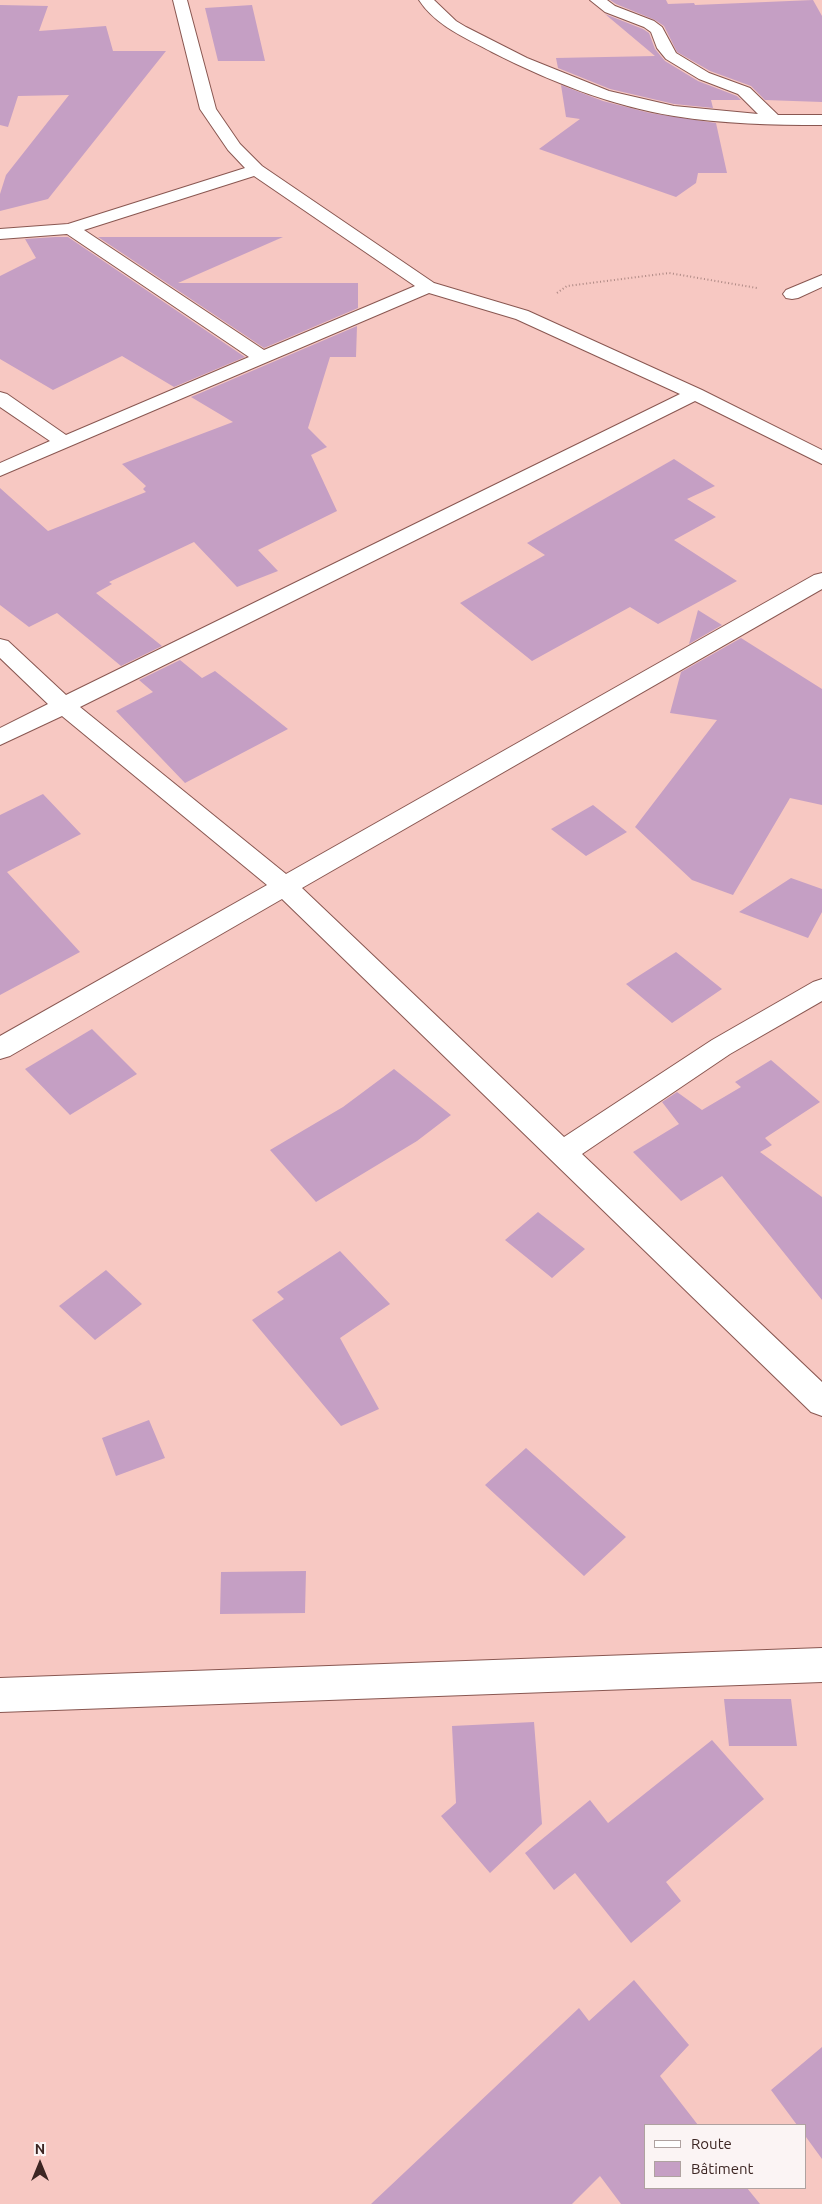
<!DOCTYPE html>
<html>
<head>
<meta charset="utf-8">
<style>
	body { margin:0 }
	#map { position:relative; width:822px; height:2204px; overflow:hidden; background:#f7c8c2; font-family:Ubuntu,sans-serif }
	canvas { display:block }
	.legend { position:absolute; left:644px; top:2124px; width:162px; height:65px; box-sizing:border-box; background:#fbf4f4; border:1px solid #afa2a0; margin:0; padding:6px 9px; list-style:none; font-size:15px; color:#3c2623 }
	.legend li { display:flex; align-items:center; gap:10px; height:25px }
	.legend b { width:25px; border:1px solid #afa2a0 }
	.north { position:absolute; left:15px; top:2139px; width:50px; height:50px; -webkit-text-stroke:4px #fbf4f4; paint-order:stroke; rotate:0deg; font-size:14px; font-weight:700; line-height:20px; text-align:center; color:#3c2623 }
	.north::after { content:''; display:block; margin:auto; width:18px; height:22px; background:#3c2623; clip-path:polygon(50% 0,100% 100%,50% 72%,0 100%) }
</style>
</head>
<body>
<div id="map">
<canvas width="822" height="2204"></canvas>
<ul class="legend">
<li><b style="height:6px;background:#fff"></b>Route</li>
<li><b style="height:14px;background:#c59fc4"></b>Bâtiment</li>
</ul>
<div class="north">N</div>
</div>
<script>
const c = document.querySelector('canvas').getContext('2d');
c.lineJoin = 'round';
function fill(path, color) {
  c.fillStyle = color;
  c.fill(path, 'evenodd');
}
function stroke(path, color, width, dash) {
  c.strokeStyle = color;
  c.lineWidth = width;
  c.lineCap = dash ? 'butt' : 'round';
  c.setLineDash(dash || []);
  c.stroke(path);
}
fill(new Path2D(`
	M610,0H666L668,4L694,3L695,5L813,0L822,16V102L765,100L751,86L710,71L677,52L664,26L655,20L616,4Z
	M0,5L48,6L39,31L106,26L113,51H166L48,199L0,211V194L6,175L69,95L18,96L8,127L0,125Z
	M252,5L265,61H218L205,8Z
	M605,14L643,29L649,33L655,49L665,61L698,81L737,96L741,100H711L713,108L674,104L610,89L558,68L556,58L655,56Z
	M561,85L603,101L650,113L716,123L727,173H698L696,183L676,197L539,149L580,119L566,117Z
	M55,237H68L245,357L174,387L122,356L53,390L0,359V276L36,258L25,239Z
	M98,237H283L178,283H358V308L264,348Z
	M357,326L356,357H330L308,428L327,447L311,455L337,511L258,550L278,571L237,587L194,542L109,582L112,584L96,593L162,646L121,666L57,613L29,627L0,605V488L48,531L146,492L143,489L146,486L122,464L233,422L191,397Z
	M674,459L715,486L687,499L716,517L674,540L737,581L658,624L630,607L532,661L460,603L545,555L527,543Z
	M698,610L722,625L689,644Z
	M741,638L822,689V805L790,798L733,895L692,880L635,827L717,720L670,713L681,672Z
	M180,660L202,678L215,671L288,729L185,783L116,711L153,692L139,680Z
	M43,794L81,834L7,872L80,952L0,995V815Z
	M593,805L627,832L586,856L551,829Z
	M791,878L822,889V912L808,938L739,912Z
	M676,952L722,989L672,1023L626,984Z
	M92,1029L137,1074L70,1115L25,1069Z
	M771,1060L820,1102L765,1138L772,1145L760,1152L822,1197V1300L722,1176L681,1201L633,1152L679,1124L662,1102L677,1092L702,1110L741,1087L735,1082Z
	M394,1069L451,1115L417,1141L316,1202L270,1150L343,1107Z
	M538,1212L585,1249L552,1278L505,1240Z
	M340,1251L390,1304L340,1338L379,1409L341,1426L252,1320L284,1299L277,1292Z
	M106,1270L142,1304L95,1340L59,1306Z
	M149,1420L165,1458L116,1476L102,1438Z
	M526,1448L626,1537L584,1576L485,1485Z
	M306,1571L305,1613L220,1614L221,1572Z
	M724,1699H791L797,1746H729Z
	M534,1722L542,1824L490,1873L441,1816L456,1803L452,1726Z
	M712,1740L764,1799L666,1882L681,1901L631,1943L575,1873L554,1890L525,1853L590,1800L608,1823Z
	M634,1980L689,2045L660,2076L698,2125H646V2188H747L760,2204H621L600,2176L572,2204H371L579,2008L589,2021Z
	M822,2047V2159L806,2137V2125H797L771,2090Z`), '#c59fc4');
const street = new Path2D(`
	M173,0H187L216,109L240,144L262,166L434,283L528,311L702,390L822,450V464L695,401L80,707L286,874L814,575L822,573V589L302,888L564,1137L712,1040L813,982L822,979V1001L730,1054L582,1154L822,1382V1416L811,1412L282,899L10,1056L0,1059V1036L267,885L62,716L0,745V728L48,704L0,658V639L8,641L66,695L680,394L516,319L429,293L0,476V463L50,441L0,407V392L7,394L66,435L249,357L67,234L0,239V229L68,224L245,168L228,150L200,109ZM254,176L415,286L264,350L84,230Z
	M419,0H434L456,21L466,27L527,58L609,91L674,106L758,114L738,94L699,79L666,59L657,48L651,32L644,27L605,12L590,0H607L615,6L654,21L662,27L676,53L709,73L750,88L778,115H822V125C773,125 723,124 674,116C611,106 549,81 492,52C466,38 436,26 419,0Z
	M822,275V287L798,298L792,299L786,298L783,294L786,290Z
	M822,1648V1682L0,1712V1678Z`);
stroke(street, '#895751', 2);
stroke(new Path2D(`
	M557,293L567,286L669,273L757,288`), '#ae8984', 2, [1, 2.5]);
fill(street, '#fff');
</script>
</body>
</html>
